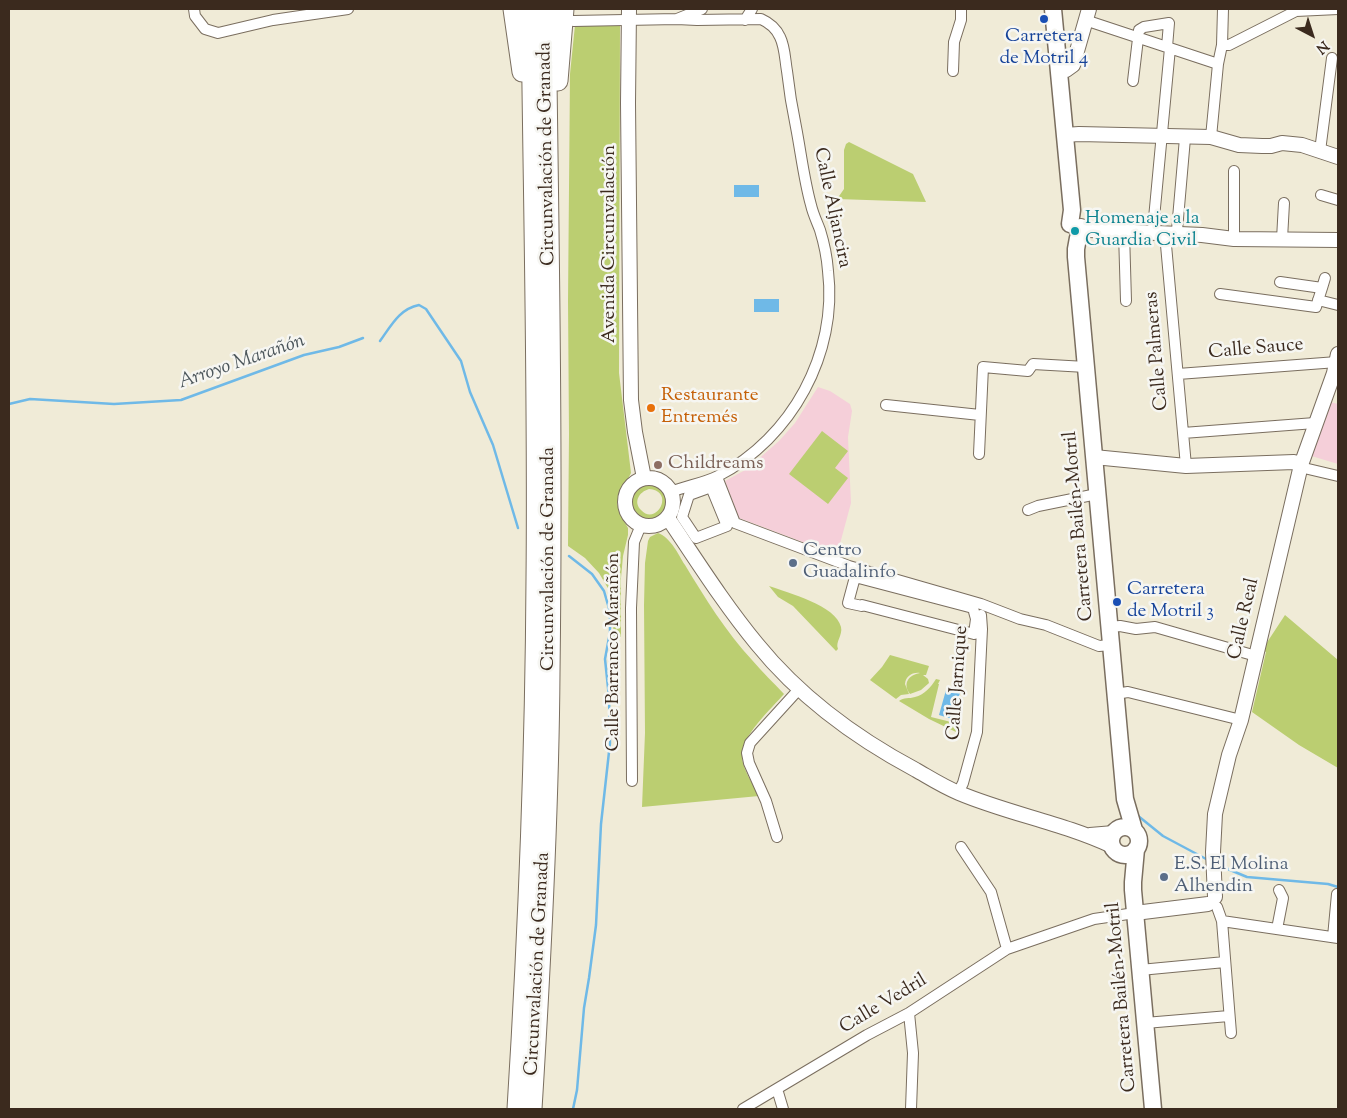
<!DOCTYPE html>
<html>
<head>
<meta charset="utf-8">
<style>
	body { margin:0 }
	#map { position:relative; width:1347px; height:1118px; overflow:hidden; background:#f0ebd7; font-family:"Sorts Mill Goudy",serif }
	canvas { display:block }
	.frame { position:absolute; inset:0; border:10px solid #3b2a1e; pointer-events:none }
	.north { position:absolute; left:1287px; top:10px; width:50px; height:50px; -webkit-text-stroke:4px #f6f6f2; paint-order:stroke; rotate:140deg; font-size:14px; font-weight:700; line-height:20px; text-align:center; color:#3b2a1e }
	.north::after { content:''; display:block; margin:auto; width:18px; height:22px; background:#3b2a1e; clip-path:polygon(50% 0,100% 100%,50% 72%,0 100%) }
</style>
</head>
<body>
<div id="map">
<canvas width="1347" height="1118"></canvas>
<div class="frame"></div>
<div class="north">N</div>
</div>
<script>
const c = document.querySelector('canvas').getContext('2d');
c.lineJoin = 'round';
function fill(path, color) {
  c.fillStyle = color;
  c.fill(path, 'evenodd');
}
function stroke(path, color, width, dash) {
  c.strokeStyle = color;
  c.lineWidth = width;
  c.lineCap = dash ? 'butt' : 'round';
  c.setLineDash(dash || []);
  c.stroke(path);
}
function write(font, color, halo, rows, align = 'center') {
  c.font = font + ' "Sorts Mill Goudy",serif';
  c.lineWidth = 5;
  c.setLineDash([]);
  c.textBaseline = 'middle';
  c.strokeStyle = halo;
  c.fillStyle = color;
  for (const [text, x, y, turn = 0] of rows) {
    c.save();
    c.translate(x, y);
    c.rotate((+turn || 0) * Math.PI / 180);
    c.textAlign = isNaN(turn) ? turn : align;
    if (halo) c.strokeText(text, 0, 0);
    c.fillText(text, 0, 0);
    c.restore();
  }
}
fill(new Path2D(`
	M818,387L830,391L850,404L852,411L848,437L851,503L837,555L739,518L725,481L747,469L779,441L795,423Z
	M1330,402L1338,404V464L1308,455Z`), '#f5cfd9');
fill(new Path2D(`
	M575,25H620L619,373L631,473L621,493L617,503L620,514L628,528V535L623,556L621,578V637L613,636L614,612L609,590L599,573L585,558L568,546L569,434L568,301L570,74Z
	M849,142L913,174L926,202L837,199L844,189V150L846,144Z
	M822,431L848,451L835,468L848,478L828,504L789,474Z
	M647,483C659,483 670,491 668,504C667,511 663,516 657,519C633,528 620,493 647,483ZM649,489C676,491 656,527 641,510C633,502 639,492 649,489Z
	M658,533C671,538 678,554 685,565C705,598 726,632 752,660C762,672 774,683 784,694C772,708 740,737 742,757C743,770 753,784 759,796L642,807L645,733L644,605L645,563L648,541L650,537Z
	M769,586C788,593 836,605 841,627C843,635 835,642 838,649L836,651L793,606L778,597Z
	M1285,615L1338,660V768L1299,745L1252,712L1266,652L1262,650Z
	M890,655L929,666L926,675H923L928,679L929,683L921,690L910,694C902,683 909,675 920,673C912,672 906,676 905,684L909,694L901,695L896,699L870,680L882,667Z
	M936,679L940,680L938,684H939L931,717L959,724L956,732L929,719L899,701C904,697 909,699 915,697C924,695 931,687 936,679Z`), '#bbce71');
fill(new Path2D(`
	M734,185H759V197H734Z
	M754,299H779V312H754Z
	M946,690L960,693L952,719L939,715Z`), '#6fb9e7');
stroke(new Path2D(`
	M380,341C391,326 399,309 419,305L426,309L461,361L470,392L493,445L518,528
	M9,404L30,399L114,404L181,400L304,355L339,347L363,338
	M569,556L592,574L604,591L610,612V632L605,659L609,697L610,743L601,824L596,925L589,978L584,1008L577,1090L573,1109
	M1137,815L1163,836L1208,860
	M1223,867L1247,877L1328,884L1338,887`), '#6fb9e7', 2.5);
const street = new Path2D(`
	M194,9L195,16L205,29L218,33L273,20L348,9
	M745,20L752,9
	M1085,20L1218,64
	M573,21L677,19L702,9
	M1222,45H1229L1296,11L1338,9
	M953,71L954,42L961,20V9
	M1133,81L1139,30L1144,27L1169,23L1167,47
	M1211,137L1218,64L1222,45L1223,9
	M1320,151L1332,58
	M1234,171V239
	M1321,195L1338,200
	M1153,229L1170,48
	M1177,230L1185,138
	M1124,232L1126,301
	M1165,234L1186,466
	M1282,239L1284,203
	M1322,288L1325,278
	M1220,294L1316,307L1322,288L1280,282
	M1318,300L1338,305
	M1178,374L1337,362
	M886,405L980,415
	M1183,433L1315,423
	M979,454L983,367L1028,371L1033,364L1086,367
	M1301,465L1304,468L1338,476
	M717,477L735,523L849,566L981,604L1020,619L1046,625L1099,646L1111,645
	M711,487L727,526L696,538L682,517L689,495Z
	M671,492C686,486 704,483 718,476C792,438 838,353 828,271C827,257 824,243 820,230C817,222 813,214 811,205C804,180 801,153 796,127C792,108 789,89 787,71C785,60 785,47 780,37C776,28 770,23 761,19L697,20L677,19
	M1028,510L1038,506L1097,494
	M855,577L973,608L976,619L974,634L862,605V606L848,603Z
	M1109,627L1120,626L1136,629L1155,627L1256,656
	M1115,694L1128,692L1241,720
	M632,781L631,608L634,542L641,525
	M958,793L963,783L977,732L982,629L981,615
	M777,837L766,801L749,763L747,753L750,743L800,688
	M961,847L991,892L1007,949
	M1217,907L1222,921L1231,1033
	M1222,921L1338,938
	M1277,929L1283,898L1279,890
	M1333,937L1337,894
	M1140,970L1225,962
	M909,1013L913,1053L911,1109
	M1145,1023L1229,1016
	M777,1089L783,1109
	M743,1109L867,1035L909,1013L1007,949L1094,919L1135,913`);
const secondary = new Path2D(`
	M629,9L628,103L631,400L635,432L644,478
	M1059,69L1066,70L1073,65L1089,9
	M1065,135L1079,134L1211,137L1239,145L1262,146H1271L1282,143L1302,145L1338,157
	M1081,226L1089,230L1202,235L1234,239L1338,240
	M1094,457L1186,466L1294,462L1301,465
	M625 502a24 24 0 1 1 48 0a24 24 0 1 1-48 0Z
	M668,518C697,561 724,604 757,644C800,697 856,738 916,770C930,778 944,787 959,793C1009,814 1063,823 1112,846
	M1090,835L1114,833
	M1215,897L1213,852L1215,814L1229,755L1241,720L1301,465L1334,373L1338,354
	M1135,913L1208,904`);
const primary = new Path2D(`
	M1053,9L1072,210L1070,224
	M1078,238L1076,249V257L1125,799L1134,830
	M1111 841a14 14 0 1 1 28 0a14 14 0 1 1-28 0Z
	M1136,849L1133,882V890L1153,1109`);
const highway = new Path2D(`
	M513,9L522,72
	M558,81L564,9
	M517,1109C528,932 535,756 536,579C538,389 533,199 531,9
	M532,1109C541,964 549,818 550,673C553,451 549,230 546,9`);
stroke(street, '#7a6e5f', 12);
stroke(secondary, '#7a6e5f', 16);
stroke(primary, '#7a6e5f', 19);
stroke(highway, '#7a6e5f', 21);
stroke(street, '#fff', 10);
stroke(secondary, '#fff', 14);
stroke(primary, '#fff', 16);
stroke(highway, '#fff', 19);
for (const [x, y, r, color] of [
	[1044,19,5,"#1a4fb4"],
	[1075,231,5,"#0f9aa8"],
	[651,408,5,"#e8710a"],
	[658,465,5,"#8d6e63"],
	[793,563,5,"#5c6f8a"],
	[1117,602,5,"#1a4fb4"],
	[1164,877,5,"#5c6f8a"]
]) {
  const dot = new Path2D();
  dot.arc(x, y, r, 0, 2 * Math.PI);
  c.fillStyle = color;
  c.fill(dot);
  stroke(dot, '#f6f6f2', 2);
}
write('19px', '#164399', '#f6f6f2', [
	["Carretera",1044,38],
	["de Motril 4",1044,60],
	["Carretera",1127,591,"left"],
	["de Motril 3",1127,613,"left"]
]);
write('19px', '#3b2a1e', '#f6f6f2', [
	["Circunvalación de Granada",548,154,-91],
	["Calle Aljancira",831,208,78],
	["Avenida Circunvalación",611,244,-90],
	["Calle Sauce",1256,350,-5],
	["Calle Palmeras",1158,351,-95],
	["Carretera Bailén-Motril",1080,526,-95],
	["Circunvalación de Granada",550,559,-90],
	["Calle Real",1245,619,-77],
	["Calle Barranco Marañón",615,652,-90],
	["Calle Jarnique",959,683,-86],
	["Circunvalación de Granada",539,964,-87],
	["Carretera Bailén-Motril",1123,997,-95],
	["Calle Vedril",884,1005,-31]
]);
write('19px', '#0d838f', '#f6f6f2', [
	["Homenaje a la",1085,220],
	["Guardia Civil",1085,242]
], 'left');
write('19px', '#c56008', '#f6f6f2', [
	["Restaurante",661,397],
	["Entremés",661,419]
], 'left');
write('19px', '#785e54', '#f6f6f2', [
	["Childreams",668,465]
], 'left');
write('19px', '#4e5e75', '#f6f6f2', [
	["Centro",803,552],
	["Guadalinfo",803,574],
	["E.S. El Molina",1174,866],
	["Alhendin",1174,888]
], 'left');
write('italic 20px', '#4b555a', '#f6f6f2', [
	["Arroyo Marañón",242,363,-19]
]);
</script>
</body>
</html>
